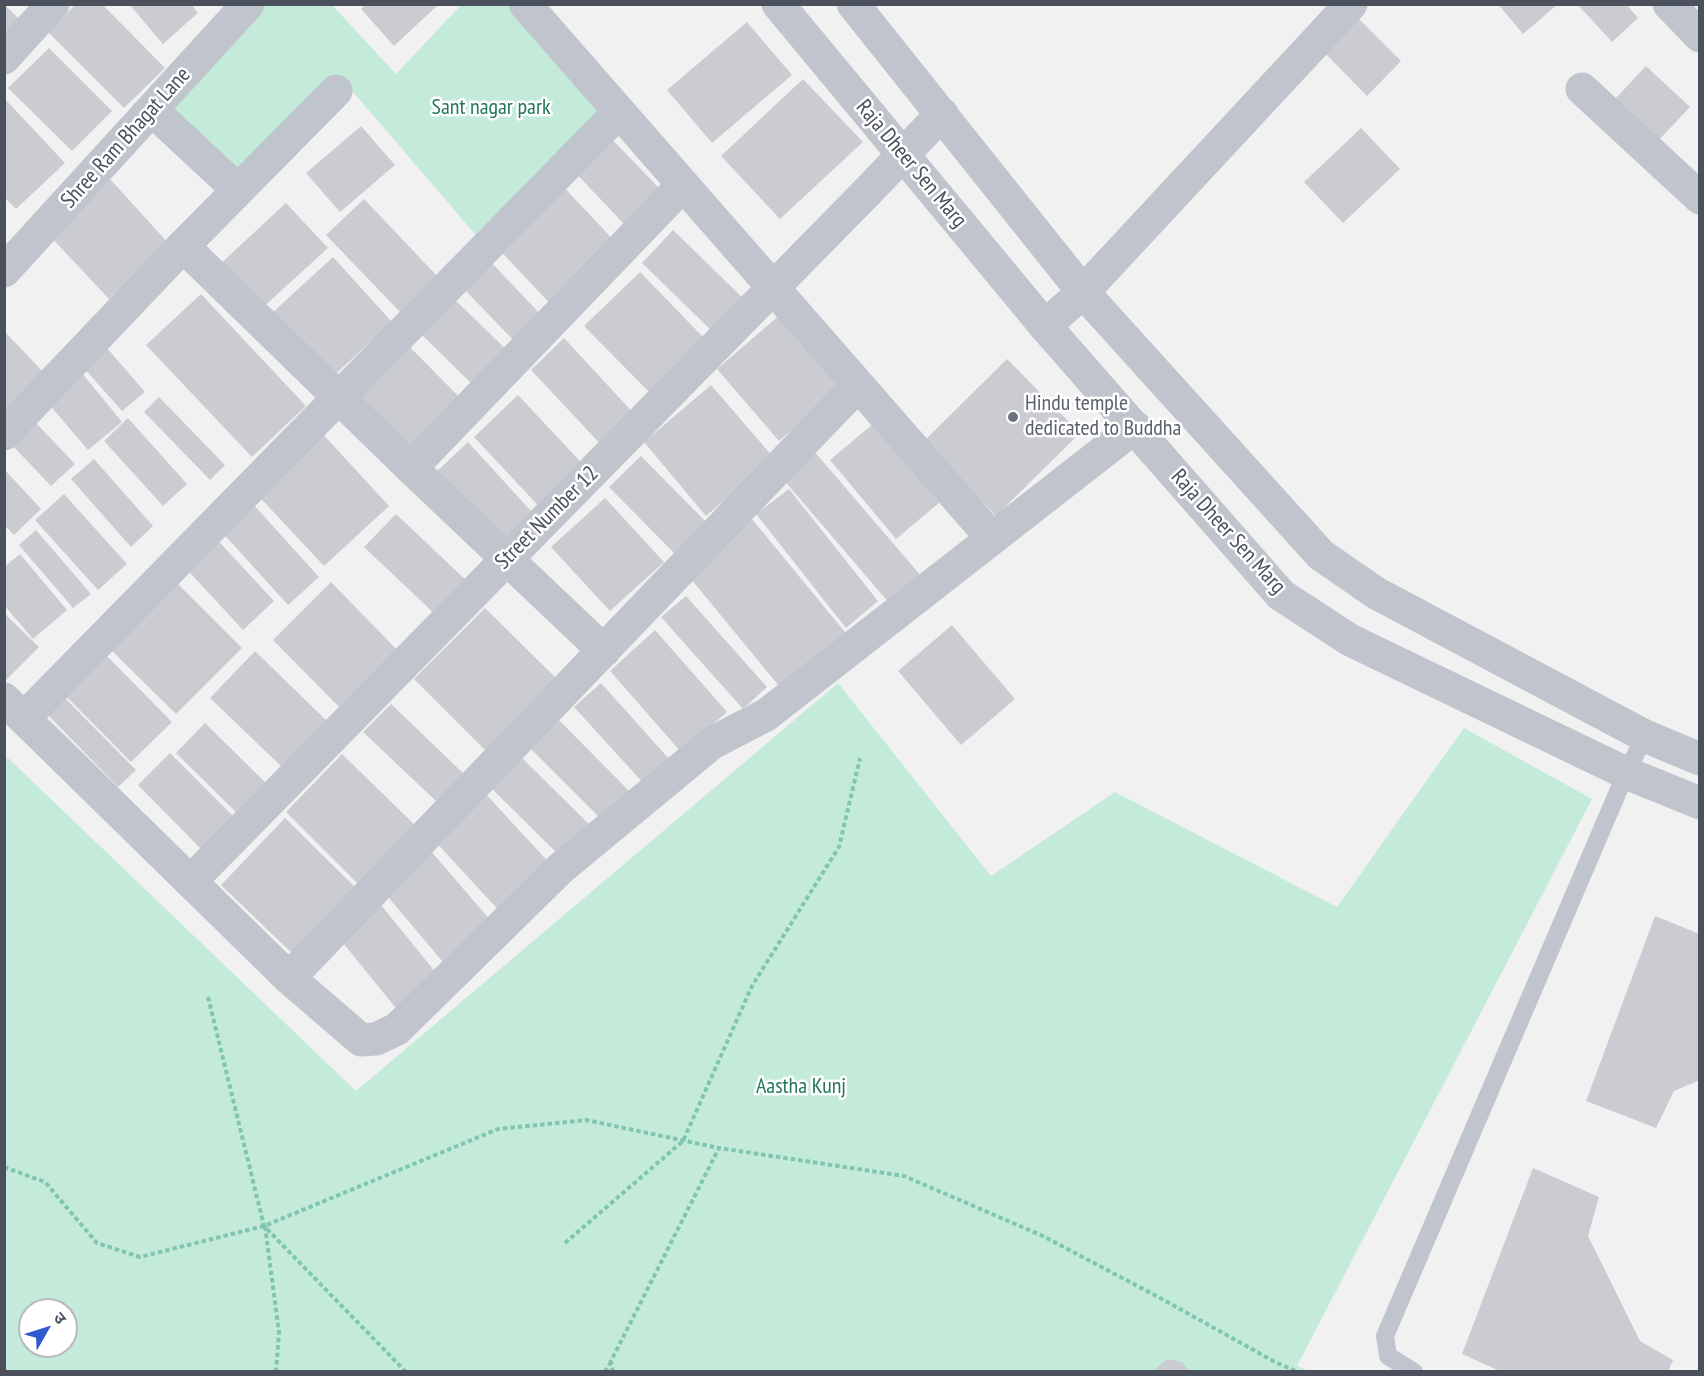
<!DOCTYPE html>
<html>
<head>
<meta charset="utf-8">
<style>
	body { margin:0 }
	#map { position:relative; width:1704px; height:1376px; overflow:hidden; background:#f2f1f1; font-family:"PT Sans Narrow","Noto Sans Devanagari",sans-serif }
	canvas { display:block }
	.frame { position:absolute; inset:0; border:6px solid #4a515c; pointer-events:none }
	.north { position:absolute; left:18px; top:1298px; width:60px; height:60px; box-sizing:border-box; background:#fff; border:2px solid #b7b9be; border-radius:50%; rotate:51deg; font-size:16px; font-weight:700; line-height:24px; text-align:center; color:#4a515c }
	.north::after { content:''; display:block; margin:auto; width:21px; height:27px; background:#2e59cf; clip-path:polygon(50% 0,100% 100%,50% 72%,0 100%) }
</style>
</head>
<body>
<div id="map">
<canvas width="1704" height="1376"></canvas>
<div class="frame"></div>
<div class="north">उ</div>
</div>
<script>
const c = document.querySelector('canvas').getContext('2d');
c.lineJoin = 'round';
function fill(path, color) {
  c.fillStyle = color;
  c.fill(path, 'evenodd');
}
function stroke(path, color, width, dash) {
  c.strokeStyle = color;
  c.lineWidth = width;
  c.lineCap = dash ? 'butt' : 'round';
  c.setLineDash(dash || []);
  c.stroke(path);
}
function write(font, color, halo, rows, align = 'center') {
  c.font = font + ' "PT Sans Narrow",sans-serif';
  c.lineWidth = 5;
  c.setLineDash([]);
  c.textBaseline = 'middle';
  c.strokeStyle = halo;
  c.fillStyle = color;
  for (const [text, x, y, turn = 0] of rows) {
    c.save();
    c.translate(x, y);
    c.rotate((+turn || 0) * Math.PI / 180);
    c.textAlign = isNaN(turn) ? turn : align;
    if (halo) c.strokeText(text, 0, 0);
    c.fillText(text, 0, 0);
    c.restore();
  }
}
fill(new Path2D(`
	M525,4L619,112L486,247L342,79L231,182L152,110L248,5H332L396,74L461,5Z
	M838,683L991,876L1115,792L1337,907L1464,728L1592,799L1297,1366L1309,1371L5,1372L4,761L8,758L356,1091ZM30,1310H66V1346H30Z`), '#c4ebda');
fill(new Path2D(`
	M4,4L25,25L4,44Z
	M76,4H102L165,68L124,108L48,32Z
	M129,4H191L198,13L163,44Z
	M367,4H439L394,46L361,9Z
	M1498,4H1558L1523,34Z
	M1577,4H1626L1638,18L1612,42Z
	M1353,13L1401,61L1367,96L1319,47Z
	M747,22L792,75L712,143L667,90Z
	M49,48L112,111L72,151L8,88Z
	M1646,66L1690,107L1657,142L1614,100Z
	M803,79L863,142L780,219L721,156Z
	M4,98L65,163L16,209L4,197Z
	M361,126L395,165L340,212L306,173Z
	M1361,128L1400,169L1343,223L1304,182Z
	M606,133L660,189L624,224L570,167Z
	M110,179L169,244L109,299L49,235Z
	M558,181L621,248L556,310L493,243Z
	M364,199L439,278L402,314L326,235Z
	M286,203L328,248L260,310L219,265Z
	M673,230L748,303L717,336L642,263Z
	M333,257L392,322L330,379L271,314Z
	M488,259L545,319L518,345L460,285Z
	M640,272L704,338L649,392L584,326Z
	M201,294L306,406L252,457L146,345Z
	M453,298L513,356L479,391L419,332Z
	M781,314L843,386L779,441L717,369Z
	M4,331L51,380L4,425Z
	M564,338L639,419L606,450L531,370Z
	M404,341L467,405L410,460L347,396Z
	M106,347L145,392L122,411L83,367Z
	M1007,359L1080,433L996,516L923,442Z
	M82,373L122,422L88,450L47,402Z
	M711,385L774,458L706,516L644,442Z
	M518,395L591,473L547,515L474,437Z
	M159,397L225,465L210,480L144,412Z
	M128,418L187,484L163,506L104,441Z
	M880,418L946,497L896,539L830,460Z
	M35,422L75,464L51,486L11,444Z
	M318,429L389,506L324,566L253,490Z
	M468,442L532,512L499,543L434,474Z
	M814,451L922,577L890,604L782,478Z
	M641,456L706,522L674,553L609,487Z
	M94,459L153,526L131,547L71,479Z
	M4,469L41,509L14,535L4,525Z
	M789,489L878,601L846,628L756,514Z
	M64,494L127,564L98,590L35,520Z
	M605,498L664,562L610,611L551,547Z
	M251,502L319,577L288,605L220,530Z
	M396,514L469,583L437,616L364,547Z
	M752,519L849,637L784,692L686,573Z
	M36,530L91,594L73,608L19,545Z
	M211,533L274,601L243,630L180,562Z
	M20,554L67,610L33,639L4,605V567Z
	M171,577L242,648L176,714L105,644Z
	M331,582L404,657L346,714L273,640Z
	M686,596L767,687L743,709L661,617Z
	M485,608L559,681L488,753L414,679Z
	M4,613L39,647L4,682Z
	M952,625L1015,699L961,745L898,671Z
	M655,630L727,712L681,752L610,671Z
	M101,650L172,722L131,762L61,691Z
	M255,651L328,722L283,768L210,698Z
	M601,683L671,761L645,785L574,707Z
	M62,695L136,770L118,787L45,712Z
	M391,704L464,774L437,802L363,732Z
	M554,715L636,798L608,826L525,743Z
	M205,723L274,791L245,821L176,753Z
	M170,753L237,820L204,852L138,785Z
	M342,754L417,827L360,886L286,812Z
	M518,754L592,827L562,858L487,784Z
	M483,791L553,867L503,915L432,838Z
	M285,818L361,893L298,959L221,885Z
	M430,850L491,921L443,962L383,891Z
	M377,900L441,979L399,1012L335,933Z
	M1655,916L1700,934V1080L1674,1091L1656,1128L1586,1101Z
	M1533,1168L1599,1197L1588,1236L1640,1341L1673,1360L1668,1372H1502L1462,1354Z
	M1167,1359L1182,1362L1190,1372H1152Z`), '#cbccd2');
stroke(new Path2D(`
	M208,997L264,1226L406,1372
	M4,1167L45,1182L97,1243L140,1257L264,1226L498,1129L586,1120L719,1148
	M265,1226L279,1333L276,1372
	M565,1243L683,1141L752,986L839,847L860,758
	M605,1372L611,1362
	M613,1372L611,1361L719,1148L904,1176L1043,1236L1162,1299L1275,1362L1298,1372`), '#80c5af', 4, [4.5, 3]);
stroke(new Path2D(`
	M1414,1372L1388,1356L1385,1336L1626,773L1645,736`), '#c0c5cd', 18);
stroke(new Path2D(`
	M525,4L992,538
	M1669,4L1700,36
	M4,58L53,4
	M1582,89L1700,198
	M152,110L238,190
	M183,246L411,468L604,651
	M4,271L248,4
	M1045,326L1083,292L1351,4
	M4,434L183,246L336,91
	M411,468L683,185
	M4,699L289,978L361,1040L376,1039L397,1029L561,868L712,743L766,715L1135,427
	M24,718L619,112
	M191,881L871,188L942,114
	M289,978L858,385`), '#c0c5cd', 33);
stroke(new Path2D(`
	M778,4L1045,326L1281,595L1350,640L1626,773L1700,803
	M853,4L1083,292L1321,555L1376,593L1645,736L1700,759`), '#c0c5cd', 33);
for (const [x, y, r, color] of [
	[1013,417,6,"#6b7280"]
]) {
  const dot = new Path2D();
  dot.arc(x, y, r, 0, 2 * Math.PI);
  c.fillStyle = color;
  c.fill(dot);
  stroke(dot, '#fff', 2);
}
write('22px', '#22765a', '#fff', [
	["Sant nagar park",491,108],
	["Aastha Kunj",801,1087]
]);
write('22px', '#4a515c', '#fff', [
	["Shree Ram Bhagat Lane",126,138,-48],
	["Raja Dheer Sen Marg",911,164,50],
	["Street Number 12",547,518,-45],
	["Raja Dheer Sen Marg",1228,532,48]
]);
write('22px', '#5b616d', '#fff', [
	["Hindu temple",1025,404],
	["dedicated to Buddha",1025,429]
], 'left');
</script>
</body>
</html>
